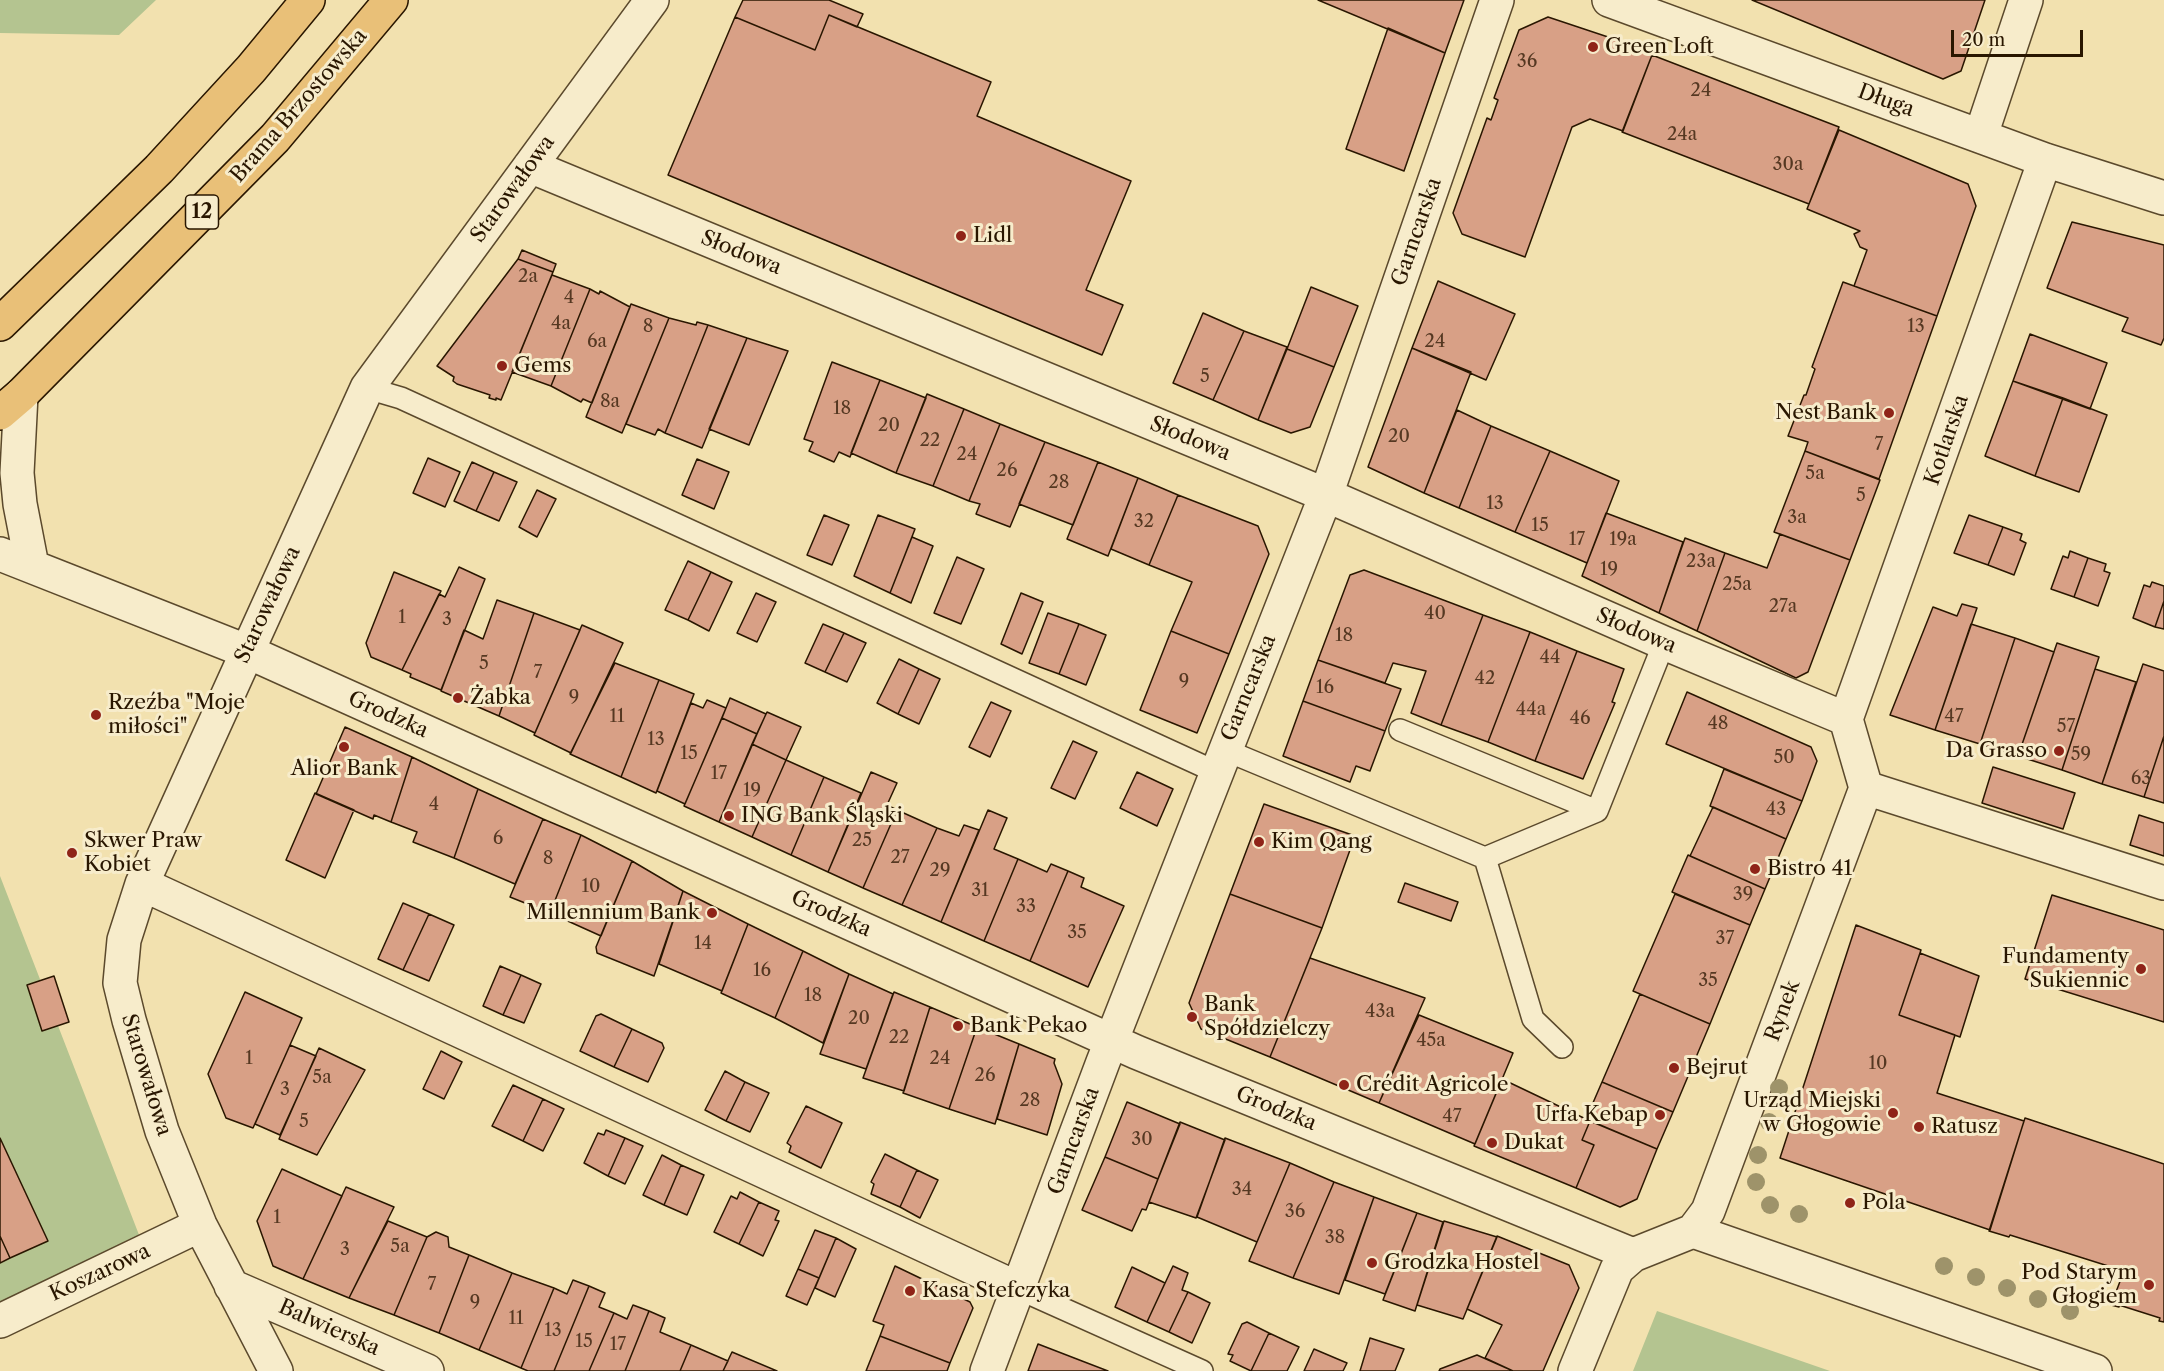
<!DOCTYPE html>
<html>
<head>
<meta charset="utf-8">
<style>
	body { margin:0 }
	#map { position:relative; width:2164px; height:1371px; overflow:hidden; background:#f2e1af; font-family:"Libre Caslon Text",serif }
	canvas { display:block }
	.scale { position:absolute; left:1951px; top:30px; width:132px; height:27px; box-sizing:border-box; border:3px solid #291600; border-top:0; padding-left:8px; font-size:18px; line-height:21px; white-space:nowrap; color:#291600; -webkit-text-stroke:4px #f7eccb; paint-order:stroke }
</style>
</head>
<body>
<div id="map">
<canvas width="2164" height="1371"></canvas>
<div class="scale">20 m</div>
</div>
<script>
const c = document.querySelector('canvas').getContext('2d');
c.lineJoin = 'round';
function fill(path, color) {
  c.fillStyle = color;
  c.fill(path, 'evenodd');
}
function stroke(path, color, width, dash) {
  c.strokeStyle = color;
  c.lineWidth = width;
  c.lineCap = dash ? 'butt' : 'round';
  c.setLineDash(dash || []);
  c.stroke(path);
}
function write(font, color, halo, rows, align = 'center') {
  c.font = font + ' "Libre Caslon Text",serif';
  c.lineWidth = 6;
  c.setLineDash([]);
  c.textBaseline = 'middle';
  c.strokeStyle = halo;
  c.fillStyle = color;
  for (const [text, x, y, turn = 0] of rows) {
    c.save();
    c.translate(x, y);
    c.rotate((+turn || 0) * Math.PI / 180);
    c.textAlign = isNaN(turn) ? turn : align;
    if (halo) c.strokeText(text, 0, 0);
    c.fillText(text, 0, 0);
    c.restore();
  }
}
fill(new Path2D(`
	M0,0H156L119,35L0,33Z
	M0,876L141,1240L0,1304Z
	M1657,1311L1830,1371H1633Z`), '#b4c490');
const building = new Path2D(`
	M743,0H829L863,14L857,27L829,15L815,50L735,17Z
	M1318,0H1464L1445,53Z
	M1752,0H1985L1961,71L1943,79Z
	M829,15L991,82L977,116L1131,181L1086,290L1123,305L1102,355L668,175L735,17L815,50Z
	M1548,17L1629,44L1652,55L1623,131L1590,119L1572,127L1525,257L1462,234L1453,213L1487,118L1491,120L1498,100L1494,98L1519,30Z
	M1388,28L1445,53L1404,171L1346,149Z
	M1652,55L1839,127L1809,204L1622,132Z
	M1839,130L1968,184L1976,206L1937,316L1854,286L1867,250L1860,247L1854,234L1860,231L1807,209Z
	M2072,222L2164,245V338L2161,345L2122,331L2128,318L2047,288Z
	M522,250L556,264L553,272L518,259Z
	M518,259L553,272L501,400L496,398V400L489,398L490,395L457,384L453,381L454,377L437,366Z
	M552,275L590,289L551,386L512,372Z
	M1438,281L1515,314L1486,380L1412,348Z
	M1843,282L1937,316L1879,479L1805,451L1808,442L1788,436L1804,395H1806L1815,369L1812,367Z
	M1311,287L1358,306L1334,367L1287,349Z
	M590,289L599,294L600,291L630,307L592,403L583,399L581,402L551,386Z
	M631,304L669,318L622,433L586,417Z
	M1203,313L1244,331L1213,400L1173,383Z
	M669,318L696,325L697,322L708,325L665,433L658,429L655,435L626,424Z
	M708,325L747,338L702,448L665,433Z
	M1244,331L1287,347L1258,420L1213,400Z
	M2030,334L2107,363L2090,409L2013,381Z
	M747,338L788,351L749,445L709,429Z
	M1412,348L1471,372L1424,493L1368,467Z
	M1287,349L1334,367L1310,427L1291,433L1258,420Z
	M832,362L880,380L850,457L839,452L834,462L809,451L813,442L804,439Z
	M880,380L926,398L896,473L851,453Z
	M2013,381L2063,398L2035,476L1985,456Z
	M927,394L964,409L933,486L896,473Z
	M2063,398L2107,415L2079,492L2035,476Z
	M964,409L1000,424L969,501L933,486Z
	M1457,410L1491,426L1459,508L1424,493Z
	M1000,424L1045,442L1010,527L976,514L980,504L969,501Z
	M1491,426L1550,451L1515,532L1459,508Z
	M1045,442L1098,462L1073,525L1019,504Z
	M1550,451L1619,481L1587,563L1515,532Z
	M1805,451L1880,480L1850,560L1774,532Z
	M428,458L460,472L445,507L413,493Z
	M697,459L729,472L714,509L682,495Z
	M472,462L494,472L476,511L454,501Z
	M1098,462L1138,478L1108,556L1067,539Z
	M494,472L517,482L499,521L476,511Z
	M1138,478L1178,495L1149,565L1111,549Z
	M537,490L556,499L537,537L519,527Z
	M1178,495L1258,526L1269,554L1229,654L1171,631L1192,582L1149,565Z
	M1606,513L1683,542L1659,613L1582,576Z
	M824,515L849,525L832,565L807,555Z
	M878,515L915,529L890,593L854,576Z
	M1969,515L2003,527L1988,565L1954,553Z
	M2003,527L2022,534L2020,540L2026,543L2014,575L1988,565Z
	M1780,534L1850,560L1808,672L1796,678L1697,631L1725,553L1767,568Z
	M912,537L933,546L911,603L890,593Z
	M1685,538L1725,553L1697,631L1659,613Z
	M2070,551L2088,558L2074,597L2051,589L2063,556L2068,558Z
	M957,557L984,569L961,624L934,613Z
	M2088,558L2106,564L2104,571L2110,573L2098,606L2074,597Z
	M688,561L711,572L688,620L665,610Z
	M459,567L485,579L441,690L410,677L411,674L402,670L439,594L445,597Z
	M1364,570L1483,615L1441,725L1411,713L1426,671L1393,663L1385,683L1318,660L1350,575Z
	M394,572L441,591L402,670L371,657L366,643Z
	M711,572L732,582L709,631L688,620Z
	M2152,582L2164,586V601L2155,627L2133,618L2144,585L2150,587Z
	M756,593L776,602L757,642L737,633Z
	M1021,593L1043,602L1022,654L1001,644Z
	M497,600L534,613L499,716L441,691L464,630L483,639Z
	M2164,601V629L2155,627Z
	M1962,604L1977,608L1935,730L1890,715L1933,607L1957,616Z
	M534,613L580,630L535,733L499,716Z
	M1048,613L1079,624L1059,674L1029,663Z
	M1483,615L1530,632L1488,742L1441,725Z
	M823,624L844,633L825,672L805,663Z
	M1079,624L1106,635L1086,685L1059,674Z
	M1971,624L2015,638L1980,744L1935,730Z
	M582,625L623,643L571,753L534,735Z
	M1171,631L1229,654L1197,733L1140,710Z
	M1530,632L1577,651L1535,761L1488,742Z
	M844,633L866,643L847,682L825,672Z
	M2015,638L2054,652L2018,756L1980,744Z
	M2057,643L2099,657L2062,770L2018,756Z
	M1577,651L1624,669L1612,702L1615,703L1583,779L1535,761Z
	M899,659L919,669L898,714L877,703Z
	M1318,660L1401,689L1385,731L1303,701Z
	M615,663L659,680L621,777L570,754Z
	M2143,664L2164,671V736L2144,797L2102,784Z
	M919,669L940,679L919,724L898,714Z
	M2095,669L2136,682L2102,784L2062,770Z
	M659,680L694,694L656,793L621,777Z
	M1687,692L1811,747L1817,761L1802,801L1666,744Z
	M730,698L766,714L757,734L722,718Z
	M707,700L726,708L685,804L657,791L691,703L703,708Z
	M1303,701L1385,731L1370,771L1356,766L1350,782L1283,756Z
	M991,702L1011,711L990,757L969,747Z
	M767,712L801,727L786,760L752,744Z
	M722,718L757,734L719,822L684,806Z
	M345,727L412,757L391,822L374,815L373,819L316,794Z
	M2164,736V803L2144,797Z
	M1073,741L1097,752L1075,799L1051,788Z
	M752,744L786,760L752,837L719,822Z
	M412,757L478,789L454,858L413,842L417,832L391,822Z
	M786,760L824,777L791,855L752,837Z
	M1993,767L2075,793L2063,829L1982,803Z
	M1724,769L1802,801L1786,839L1710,806Z
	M871,772L897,783L887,805L897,810L863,888L828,872Z
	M1137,772L1173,789L1157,826L1120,808Z
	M824,777L861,793L828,872L791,855Z
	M478,789L543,819L515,884L454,858Z
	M315,793L354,810L325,878L286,860Z
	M1264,804L1355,836L1322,928L1230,894Z
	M1713,807L1786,839L1765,889L1690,856Z
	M897,810L937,828L902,905L863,888Z
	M988,810L1007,818L994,849L1018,859L984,941L941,922Z
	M2139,815L2164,823V856L2130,845Z
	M543,819L581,835L550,913L510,897Z
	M964,825L979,830L941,922L902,905L937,828L959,836Z
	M581,835L632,861L601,936L550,913Z
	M1688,855L1765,889L1750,925L1672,892Z
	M1018,859L1047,872L1051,864L1068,871L1030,961L984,941Z
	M632,861L683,891L654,976L597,953L596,947Z
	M1068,871L1084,878L1081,887L1124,906L1088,987L1030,961Z
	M1405,883L1458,902L1451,921L1398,902Z
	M683,891L748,924L722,991L659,964Z
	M1230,894L1322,928L1270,1057L1201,1029L1189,1003Z
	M1675,894L1750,925L1710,1024L1633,991Z
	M2052,895L2164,930V1022L2025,979Z
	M403,903L429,914L403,970L378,959Z
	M429,914L454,925L429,981L403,970Z
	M748,924L803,951L775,1018L721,993Z
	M1856,925L1921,950L1899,1015L1955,1035L1937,1093L2024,1121L1990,1230L1780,1158Z
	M803,951L849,974L823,1043L775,1018Z
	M1920,953L1979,976L1960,1037L1899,1015Z
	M1310,958L1425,998L1379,1103L1270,1057Z
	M500,966L521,975L503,1015L483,1006Z
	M849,974L893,994L866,1069L820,1054Z
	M521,975L541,984L524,1023L503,1015Z
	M54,976L69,1022L42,1031L27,985Z
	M245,992L302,1018L253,1128L226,1118L208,1074Z
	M894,992L930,1007L904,1091L863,1078Z
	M1640,994L1710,1024L1673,1112L1602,1082Z
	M930,1007L977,1027L949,1109L903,1093Z
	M601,1014L632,1029L614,1067L580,1051L596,1016Z
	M1419,1015L1513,1053L1475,1144L1379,1103Z
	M977,1027L1019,1044L995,1124L949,1109Z
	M632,1029L662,1043L664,1048L648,1082L614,1067Z
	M1019,1044L1055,1059L1054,1063L1062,1084L1047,1135L997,1119Z
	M290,1045L316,1056L280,1135L255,1124Z
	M319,1048L365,1070L317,1155L279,1139Z
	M441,1051L462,1062L444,1099L423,1089Z
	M725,1071L745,1082L726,1121L705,1110Z
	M1502,1079L1590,1121L1582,1140L1594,1145L1576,1188L1474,1146Z
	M745,1082L769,1093L750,1132L726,1121Z
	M1602,1082L1673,1112L1657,1149L1586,1119Z
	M513,1085L543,1099L523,1141L492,1126Z
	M543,1099L564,1109L543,1151L523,1141Z
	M1127,1102L1180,1124L1158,1179L1105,1157Z
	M806,1106L842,1123L821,1168L789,1152L791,1146L787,1143Z
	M2025,1118L2164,1164V1322L2159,1321L2160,1318L2119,1305V1307L2111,1305L2124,1271L2010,1235L2009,1237L1989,1231Z
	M1590,1121L1657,1149L1637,1199L1620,1207L1576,1188L1594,1145L1582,1140Z
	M1180,1122L1225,1140L1196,1218L1149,1202Z
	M606,1130L625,1138L608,1176L584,1163L598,1133L604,1135Z
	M0,1138L48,1241L10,1258L0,1236Z
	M625,1138L643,1146L625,1184L608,1176Z
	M1225,1138L1290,1163L1257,1242L1197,1217Z
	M885,1154L917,1170L900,1207L871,1194L874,1184L871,1182Z
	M662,1155L681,1165L664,1205L643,1195Z
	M1105,1157L1158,1179L1146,1210L1142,1209L1132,1231L1082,1210Z
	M1290,1163L1334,1182L1293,1278L1249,1261Z
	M681,1165L704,1175L687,1215L664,1205Z
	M282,1169L342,1196L303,1279L273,1266L257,1221Z
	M917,1170L938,1180L920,1218L900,1207Z
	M1334,1182L1374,1197L1339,1294L1293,1278Z
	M346,1187L394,1207L349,1298L303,1279Z
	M740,1192L759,1202L739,1244L714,1232L731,1196L737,1199Z
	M1374,1197L1417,1213L1385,1294L1345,1280Z
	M759,1202L779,1211L775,1220L779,1221L763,1256L739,1244Z
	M1417,1213L1443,1222L1415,1311L1383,1300Z
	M388,1221L427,1237L394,1315L349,1298Z
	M1444,1221L1497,1237L1463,1319L1417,1305Z
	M815,1230L836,1238L819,1278L798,1269Z
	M436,1232L448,1237L449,1247L469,1255L439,1333L394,1315L427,1237Z
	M0,1236L10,1258L0,1263Z
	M1497,1236L1569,1265L1579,1288L1543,1371H1513L1485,1358L1502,1325L1467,1309Z
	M836,1238L856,1249L835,1297L815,1288Z
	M469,1255L512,1273L479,1350L439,1333Z
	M895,1266L970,1302L973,1308L950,1363L880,1336L884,1325L873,1321Z
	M1173,1266L1188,1273L1182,1290L1188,1292L1169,1332L1147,1322Z
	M1132,1267L1165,1283L1147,1322L1115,1307Z
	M798,1269L819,1278L807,1305L786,1296Z
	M512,1273L554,1288L521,1368L479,1350Z
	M573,1280L589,1286L554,1371H528L521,1368L554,1288L567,1294Z
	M589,1286L605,1293L599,1307L614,1313L589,1371H554Z
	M1188,1292L1210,1303L1192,1343L1169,1332Z
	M633,1305L649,1311L625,1371H589L614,1313L627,1319Z
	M649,1311L665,1318L660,1332L691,1345L680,1371H625Z
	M1247,1322L1269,1333L1251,1371L1230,1361L1233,1355L1228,1354L1242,1324Z
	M1269,1333L1299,1347L1287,1371H1251Z
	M880,1336L950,1363L947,1371H866Z
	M1370,1338L1404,1349L1395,1371H1360Z
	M1038,1344L1082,1361L1108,1371H1028Z
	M691,1345L728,1361L723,1371H680Z
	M1314,1349L1347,1363L1343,1371H1304Z
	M732,1352L777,1371H723Z
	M1477,1355L1513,1371H1439L1440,1369Z`);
fill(building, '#d8a086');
stroke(building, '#291600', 1.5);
const lane = new Path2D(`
	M367,388L401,398L1216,772
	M1400,730L1597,811
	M1225,750L1485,858
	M1562,1047L1533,1019L1485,858L1597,811L1664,643
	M1019,1289L1202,1371`);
const street = new Path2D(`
	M1609,0L2045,160L2164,198
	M1981,135L2026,0
	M530,166L1326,495L1664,643L1846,719
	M21,395L17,473L20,504L32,566
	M0,554L246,651L1136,1052L1633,1255
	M1846,719L2045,160
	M1866,788L2164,883
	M142,884L1019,1289
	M1693,1231L2095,1371
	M231,1286L427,1371
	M0,1321L200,1225
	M276,1371L200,1225L162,1131L129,1020L120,983L124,940L142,884L367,388L652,0
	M987,1371L1103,1062L1326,495L1497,0
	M1575,1371L1617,1269L1633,1255L1693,1231L1708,1211L1866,788L1846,719`);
const primary = new Path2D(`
	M0,324L159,169L251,69L308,0
	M0,413L21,395L275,138L391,0`);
stroke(lane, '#5b492c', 24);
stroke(street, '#5b492c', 36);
stroke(primary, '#291600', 36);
stroke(lane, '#f7eccb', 21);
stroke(street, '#f7eccb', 33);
stroke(primary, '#e9c078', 33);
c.fillStyle = '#9e936a';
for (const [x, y] of [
	[1779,1088],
	[1769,1122],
	[1758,1155],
	[1756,1182],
	[1770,1205],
	[1799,1214],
	[1944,1266],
	[1976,1277],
	[2007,1288],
	[2038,1299],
	[2070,1311]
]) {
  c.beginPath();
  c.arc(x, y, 9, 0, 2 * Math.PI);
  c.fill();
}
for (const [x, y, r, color] of [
	[1593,47,6,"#8f2418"],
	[961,236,6,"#8f2418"],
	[502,366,6,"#8f2418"],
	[1889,413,6,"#8f2418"],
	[458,698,6,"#8f2418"],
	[96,715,6,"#8f2418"],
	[344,747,6,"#8f2418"],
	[2059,751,6,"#8f2418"],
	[729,816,6,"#8f2418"],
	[1259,842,6,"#8f2418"],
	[72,853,6,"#8f2418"],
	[1755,869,6,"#8f2418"],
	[712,913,6,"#8f2418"],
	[2141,969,6,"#8f2418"],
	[1192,1017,6,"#8f2418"],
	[958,1026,6,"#8f2418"],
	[1674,1068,6,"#8f2418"],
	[1344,1085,6,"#8f2418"],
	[1893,1113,6,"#8f2418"],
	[1660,1115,6,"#8f2418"],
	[1919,1127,6,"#8f2418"],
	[1492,1143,6,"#8f2418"],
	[1850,1203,6,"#8f2418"],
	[1372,1263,6,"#8f2418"],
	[2149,1285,6,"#8f2418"],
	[910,1291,6,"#8f2418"]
]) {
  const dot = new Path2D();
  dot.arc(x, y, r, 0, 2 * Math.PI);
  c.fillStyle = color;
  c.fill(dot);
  stroke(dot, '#f7eccb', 2);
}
write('18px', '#553822', null, [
	["36",1527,62],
	["24",1701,91],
	["24a",1682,135],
	["30a",1788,165],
	["2a",528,277],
	["4",569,298],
	["4a",561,324],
	["8",648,327],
	["13",1916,327],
	["6a",597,342],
	["24",1435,342],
	["5",1205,377],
	["8a",610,402],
	["18",842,409],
	["20",889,426],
	["20",1399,437],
	["22",930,441],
	["7",1879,445],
	["24",967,455],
	["26",1007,471],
	["5a",1815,474],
	["28",1059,483],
	["5",1861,496],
	["13",1495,504],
	["3a",1797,518],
	["32",1144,522],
	["15",1540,526],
	["17",1577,540],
	["19a",1623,540],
	["23a",1701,562],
	["19",1609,570],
	["25a",1737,585],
	["27a",1783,607],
	["40",1435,614],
	["1",402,618],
	["3",447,620],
	["18",1344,636],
	["44",1550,658],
	["5",484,664],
	["7",538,673],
	["42",1485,679],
	["9",1184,682],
	["16",1325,688],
	["9",574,698],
	["44a",1531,710],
	["11",617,717],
	["47",1954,717],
	["46",1580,719],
	["48",1718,724],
	["57",2066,727],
	["13",656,740],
	["15",689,754],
	["59",2081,755],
	["50",1784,758],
	["17",719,774],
	["63",2141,779],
	["19",752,791],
	["4",434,805],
	["43",1776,810],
	["6",498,839],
	["25",862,841],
	["27",900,858],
	["8",548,859],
	["29",940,871],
	["10",591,887],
	["31",980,891],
	["39",1743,895],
	["33",1026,907],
	["35",1077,933],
	["37",1725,939],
	["14",703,944],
	["16",762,971],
	["35",1708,981],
	["18",813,996],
	["43a",1380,1012],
	["20",859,1019],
	["22",899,1038],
	["45a",1431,1041],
	["1",249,1059],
	["24",940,1059],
	["10",1878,1064],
	["26",985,1076],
	["5a",322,1078],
	["3",285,1090],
	["28",1030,1101],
	["47",1452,1117],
	["5",304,1122],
	["30",1142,1140],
	["34",1242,1190],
	["36",1295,1212],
	["1",277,1218],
	["38",1335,1238],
	["5a",400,1247],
	["3",345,1250],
	["7",432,1285],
	["9",475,1303],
	["11",516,1319],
	["13",553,1331],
	["15",584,1342],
	["17",618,1345]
]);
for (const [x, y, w] of [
	[202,212,33]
]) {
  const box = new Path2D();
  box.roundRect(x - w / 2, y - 17, w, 34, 4.5);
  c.fillStyle = '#f7eccb';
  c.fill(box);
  stroke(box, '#291600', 1.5);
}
write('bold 20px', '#291600', null, [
	["12",202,212]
]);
write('21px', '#291600', '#f7eccb', [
	["Green Loft",1605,47],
	["Lidl",973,236],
	["Gems",514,366],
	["Nest Bank",1877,413,"right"],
	["Żabka",470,698],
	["Rzeźba \"Moje",108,703],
	["miłości\"",108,727],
	["Da Grasso",2047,751,"right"],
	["Alior Bank",344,769,"center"],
	["ING Bank Śląski",741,816],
	["Skwer Praw",84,841],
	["Kobiet",84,865],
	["Kim Qang",1271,842],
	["Bistro 41",1767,869],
	["Millennium Bank",700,913,"right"],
	["Fundamenty",2129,957,"right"],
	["Sukiennic",2129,981,"right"],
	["Bank",1204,1005],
	["Spółdzielczy",1204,1029],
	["Bank Pekao",970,1026],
	["Bejrut",1686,1068],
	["Crédit Agricole",1356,1085],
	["Urząd Miejski",1881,1101,"right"],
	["w Głogowie",1881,1125,"right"],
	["Urfa Kebap",1648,1115,"right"],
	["Ratusz",1931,1127],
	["Dukat",1504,1143],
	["Pola",1862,1203],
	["Grodzka Hostel",1384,1263],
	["Pod Starym",2137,1273,"right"],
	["Głogiem",2137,1297,"right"],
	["Kasa Stefczyka",922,1291]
], 'left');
write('21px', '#291600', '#f7eccb', [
	["Długa",1886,101,20],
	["Brama Brzostowska",299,106,-49],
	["Starowałowa",513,189,-54],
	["Garncarska",1417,232,-71],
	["Słodowa",741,253,22],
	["Słodowa",1190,439,22],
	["Kotlarska",1947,440,-71],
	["Starowałowa",268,605,-65],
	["Słodowa",1636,631,23],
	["Garncarska",1249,688,-68],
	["Grodzka",388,715,24],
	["Grodzka",831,914,24],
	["Rynek",1783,1011,-70],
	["Starowałowa",146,1075,73],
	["Grodzka",1276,1109,22],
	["Garncarska",1074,1141,-70],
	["Koszarowa",100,1273,-25],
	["Balwierska",329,1328,24]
]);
</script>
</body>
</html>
